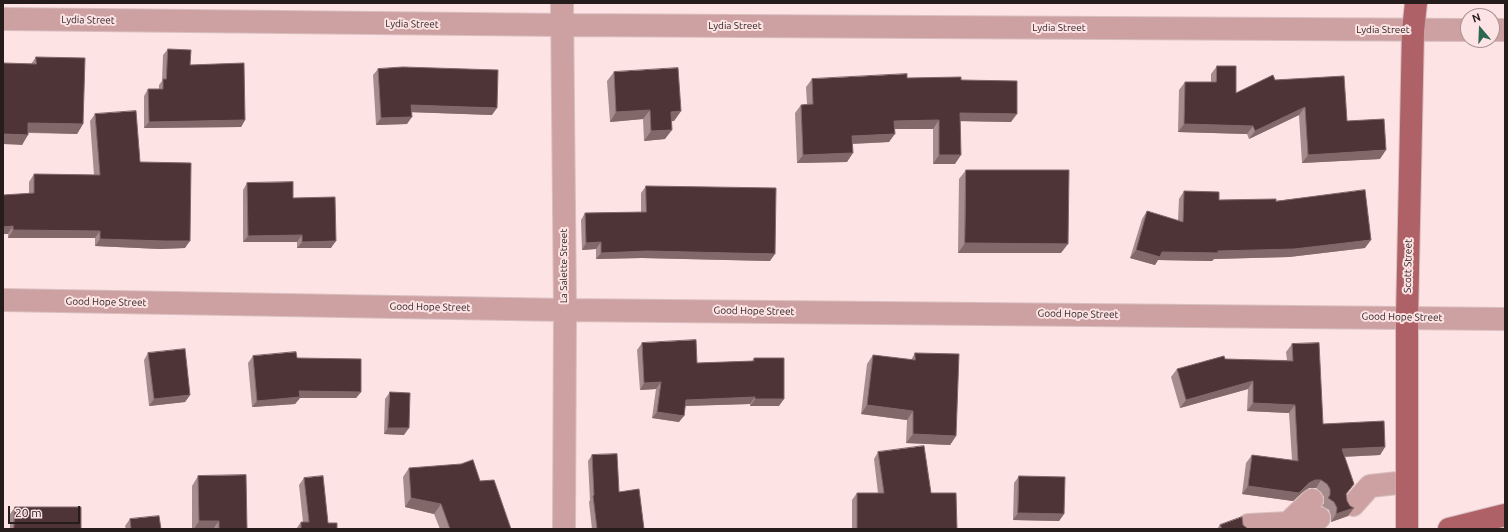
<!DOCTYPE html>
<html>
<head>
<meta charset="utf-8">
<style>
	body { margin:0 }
	#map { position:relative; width:1508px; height:532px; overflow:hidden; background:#fee3e4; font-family:Ubuntu,sans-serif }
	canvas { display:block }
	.frame { position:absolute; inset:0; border:4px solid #271c1c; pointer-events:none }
	.north { position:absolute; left:1460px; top:8px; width:40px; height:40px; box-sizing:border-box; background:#fee3e4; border:1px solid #a89394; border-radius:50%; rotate:341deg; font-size:11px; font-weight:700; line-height:16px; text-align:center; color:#271c1c }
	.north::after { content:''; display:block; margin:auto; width:14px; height:18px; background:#2c6751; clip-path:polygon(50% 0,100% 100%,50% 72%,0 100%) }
	.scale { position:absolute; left:8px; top:506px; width:72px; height:18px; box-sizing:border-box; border:2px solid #271c1c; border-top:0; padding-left:5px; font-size:12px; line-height:14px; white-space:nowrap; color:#271c1c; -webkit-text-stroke:3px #fee3e4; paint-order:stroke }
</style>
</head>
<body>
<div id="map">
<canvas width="1508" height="532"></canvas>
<div class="frame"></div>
<div class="north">N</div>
<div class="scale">20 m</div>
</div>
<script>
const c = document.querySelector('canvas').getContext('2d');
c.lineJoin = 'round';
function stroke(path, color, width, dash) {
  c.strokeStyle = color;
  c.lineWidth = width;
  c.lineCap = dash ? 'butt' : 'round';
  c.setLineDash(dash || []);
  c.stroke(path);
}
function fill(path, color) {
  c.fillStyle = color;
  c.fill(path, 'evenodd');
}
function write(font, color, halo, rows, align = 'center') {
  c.font = font + ' Ubuntu,sans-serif';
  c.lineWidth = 4;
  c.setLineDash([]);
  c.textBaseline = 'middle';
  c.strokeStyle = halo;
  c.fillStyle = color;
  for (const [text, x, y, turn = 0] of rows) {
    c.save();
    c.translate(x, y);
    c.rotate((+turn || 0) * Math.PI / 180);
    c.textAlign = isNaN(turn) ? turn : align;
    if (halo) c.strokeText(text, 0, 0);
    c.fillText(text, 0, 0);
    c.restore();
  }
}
const minor = new Path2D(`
	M562,3L565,310L564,529
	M3,19L562,25L1468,30
	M1492,30H1505
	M3,300L565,310L1505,319
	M1353,505L1370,486L1407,482
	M1288,523L1319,518
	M1249,525L1288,523L1290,529
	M1279,529L1288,523L1312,500`);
const major = new Path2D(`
	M1407,529V317L1413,31L1416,3
	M1449,529L1505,515`);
stroke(minor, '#d7bfc0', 24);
stroke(major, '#d7bfc0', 24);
stroke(minor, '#cda1a2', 22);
stroke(major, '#ae6166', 22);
fill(new Path2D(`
	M168,49L190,65L245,120L241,127L144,128V96L148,89H159V85L162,81L163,55Z
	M36,57L83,124L77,134L28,133L22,145L31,64Z
	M1217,66L1236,93L1275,80L1347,121L1380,159L1302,163L1299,115L1249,139L1247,134L1178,132L1179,90L1185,82H1211V74Z
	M378,69L492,115L411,112L407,124L376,125L373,75Z
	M614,72L681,111L674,121H671L665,139L644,141L643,119L610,122L607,81Z
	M907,78L961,80L1011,122L960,121L955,164H933V129H894L889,142L853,144L847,162L797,163L795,113L801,105L807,104L806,87L812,79Z
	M95,114L140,162L185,248L160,249L95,246V238H8V234L29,193V182L34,174L94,175L90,121Z
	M966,170L1061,253H958L959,179Z
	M247,183L293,198L331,248H297V242H243V190Z
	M646,186L770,261L642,258L596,259V249L582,250L581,220L585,213L641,212V193Z
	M1184,191L1219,200L1276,201L1365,248L1289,257L1214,259L1212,261L1158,260L1155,265L1130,258L1142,219L1147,211L1178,221L1179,199Z
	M642,343L697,363L752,361L754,358L779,406H750V404L685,406L679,422L652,418L656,389L640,390L637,350Z
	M1292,344L1323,424L1385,447L1380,455L1344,457L1348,516L1331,522V516L1329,510L1322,506L1324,503V497L1321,492L1316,488H1309L1304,491L1293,501L1242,494L1246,463L1252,455L1292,460L1289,413L1247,411L1248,389L1180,408L1171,377L1177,369L1225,359L1287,360L1286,352Z
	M148,353L190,395L185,402L149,406L144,360Z
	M915,353L956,436L950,445L906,443L907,420L861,414L867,364L873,355L911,360Z
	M253,356L297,358L361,392L356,398H300L295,404L252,407L248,363Z
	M390,392L404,435L384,434L385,399Z
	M878,452L931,493L957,529H852V500L857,493H878L874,459Z
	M592,455L619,492L644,529H592L589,502L590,500L588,461Z
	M409,468L480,481L511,529H440L434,514L405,507L403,477Z
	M198,476L247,529H192V486Z
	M1019,476L1064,514L1059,521L1013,520L1014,483Z
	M304,478L328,523L337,529H296L301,522H303L299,485Z
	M15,507L81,529H10V514Z
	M130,519L161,529H126L125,526Z
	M1220,525H1243L1248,529H1217Z`), '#a68c8d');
fill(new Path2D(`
	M411,105L497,108L492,115L406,112Z
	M1305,107L1299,115L1249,139L1255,131Z
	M650,110L643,119L610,122L616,112Z
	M681,111L674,121L664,122L671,112Z
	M960,113L1017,114L1011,122L954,121Z
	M412,117L407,124L376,125L381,118Z
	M245,120L241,127L144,128L149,122Z
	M939,120L933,129H888L894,121Z
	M28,123L83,124L77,134L22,132Z
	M1184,124L1253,126L1247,134L1178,132Z
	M672,130L665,139L644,141L651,131Z
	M3,134L28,135L22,145L3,144Z
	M895,134L889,142L846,144L852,136Z
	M1386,150L1380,159L1302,163L1308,155Z
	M853,153L847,162L797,163L803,155Z
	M939,155H961L955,164H933Z
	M13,226L8,234H3V227Z
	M13,230L100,231L95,238H8Z
	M302,235L297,242H243L248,236Z
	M100,239L190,241L185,248L160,249L95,246Z
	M1371,240L1365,248L1289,257L1214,259L1212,261L1158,260L1155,265L1130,258L1136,250L1162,252L1218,251Z
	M336,241L331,248H297L302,242Z
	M601,242L596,249L582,250L586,243Z
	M965,243L1068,244L1061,253H958Z
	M647,251L775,254L770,261L642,258L596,259L601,253Z
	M1253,381L1248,389L1180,408L1186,400Z
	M661,382L656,389L640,390L644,383Z
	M299,391L361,392L356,398H300L295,404L252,407L257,401Z
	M190,395L185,402L149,406L154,399Z
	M755,397L750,404L682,406L686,400Z
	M755,399H784L779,406H750Z
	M1253,403L1295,405L1289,413L1247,411Z
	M867,405L913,411L907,420L861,414Z
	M657,412L684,416L679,422L652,418Z
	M388,428H409L404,435L384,434Z
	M913,434L956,436L950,445L906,443Z
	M1385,447L1380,455L1336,457L1342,449Z
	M1315,480H1321L1316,488H1309L1304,491L1293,501L1242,494L1248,486L1309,483Z
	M411,498L441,504L434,514L405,507Z
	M1354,508L1348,516L1331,522L1336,514Z
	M1018,513L1064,514L1059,521L1013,520Z
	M199,521H219L213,529H194Z`), '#83686a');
const building = new Path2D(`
	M168,49L191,50L190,65L244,63L245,120L149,122L148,89H163V79H166Z
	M36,57L85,58L83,124L28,123V135L3,134V63L36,64Z
	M1217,66H1236V93L1273,75L1275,80L1344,76L1347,121L1384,119L1386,150L1308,155L1305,107L1255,131L1253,126L1184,124L1185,82H1216Z
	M403,67L498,70L497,108L411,105L412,117L381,118L378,69Z
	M678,68L681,111L671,112L672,130L651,131L650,110L616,112L614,72Z
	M907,74V78L961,77V80L1017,81V114L960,113L961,155H939V120L894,121L895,134L852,136L853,153L803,155L801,105L813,104L812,79Z
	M136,111L140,162L191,163L190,241H165L100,239V231L13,230V226L3,227V195L34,193V174L100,175L95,114Z
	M966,170H1069L1068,244L965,243Z
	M293,182V198L335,197L336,241L302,242V235L248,236L247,183Z
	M646,186L776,188L775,254L647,251L601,253V242L586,243L585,213L646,212Z
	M1365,190L1371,240L1294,249L1218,251V253L1162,252L1160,257L1136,250L1147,211L1183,222L1184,191L1219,192V200L1276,199V201Z
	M696,340L697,363L754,361V358H784V399H755V397L686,400L684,416L657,412L661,382L644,383L642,343Z
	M1319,343L1323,424L1384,421L1385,447L1342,449L1354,484L1346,494L1347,501L1350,506L1354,508L1336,514L1337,508L1334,502L1328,498L1330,495V489L1327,484L1321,480H1315L1309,483L1299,493L1248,486L1252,455L1298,461L1295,405L1253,403V381L1186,400L1177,369L1224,356L1225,359L1293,361L1292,344Z
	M185,349L190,395L154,399L148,353Z
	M296,352L297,358L361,359V392L299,391L300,397L257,401L253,356Z
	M915,353L959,354L956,436L913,434V411L867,405L873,355L915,360Z
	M390,392L410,393L409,428H388Z
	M924,446L931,493H956L957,529H857V493H884L878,452Z
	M617,454L619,492L639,489L644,529H597L593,496L594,495L592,455Z
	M473,460L480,481L494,480L511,529H450L441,504L411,498L409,468L461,464Z
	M246,475L247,529H219V521H199L198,476Z
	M323,476L328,523H337V529H301V522H309L304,478Z
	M1019,476L1065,477L1064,514L1018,513Z
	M15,507H81V529H14Z
	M159,516L161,529H131L130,519Z
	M1242,517L1243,525L1248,529H1222L1220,525Z`);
fill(building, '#4e3436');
stroke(building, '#83686a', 1);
write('10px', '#271c1c', '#fee3e4', [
	["Lydia Street",88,20,1],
	["Lydia Street",412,24,1],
	["Lydia Street",735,26],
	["Lydia Street",1059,28],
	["Lydia Street",1383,30],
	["La Salette Street",564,266,-90],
	["Scott Street",1408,266,-89],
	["Good Hope Street",106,302,1],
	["Good Hope Street",430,307,1],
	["Good Hope Street",754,311,1],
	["Good Hope Street",1078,314,1],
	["Good Hope Street",1402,317,1]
]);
</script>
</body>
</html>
